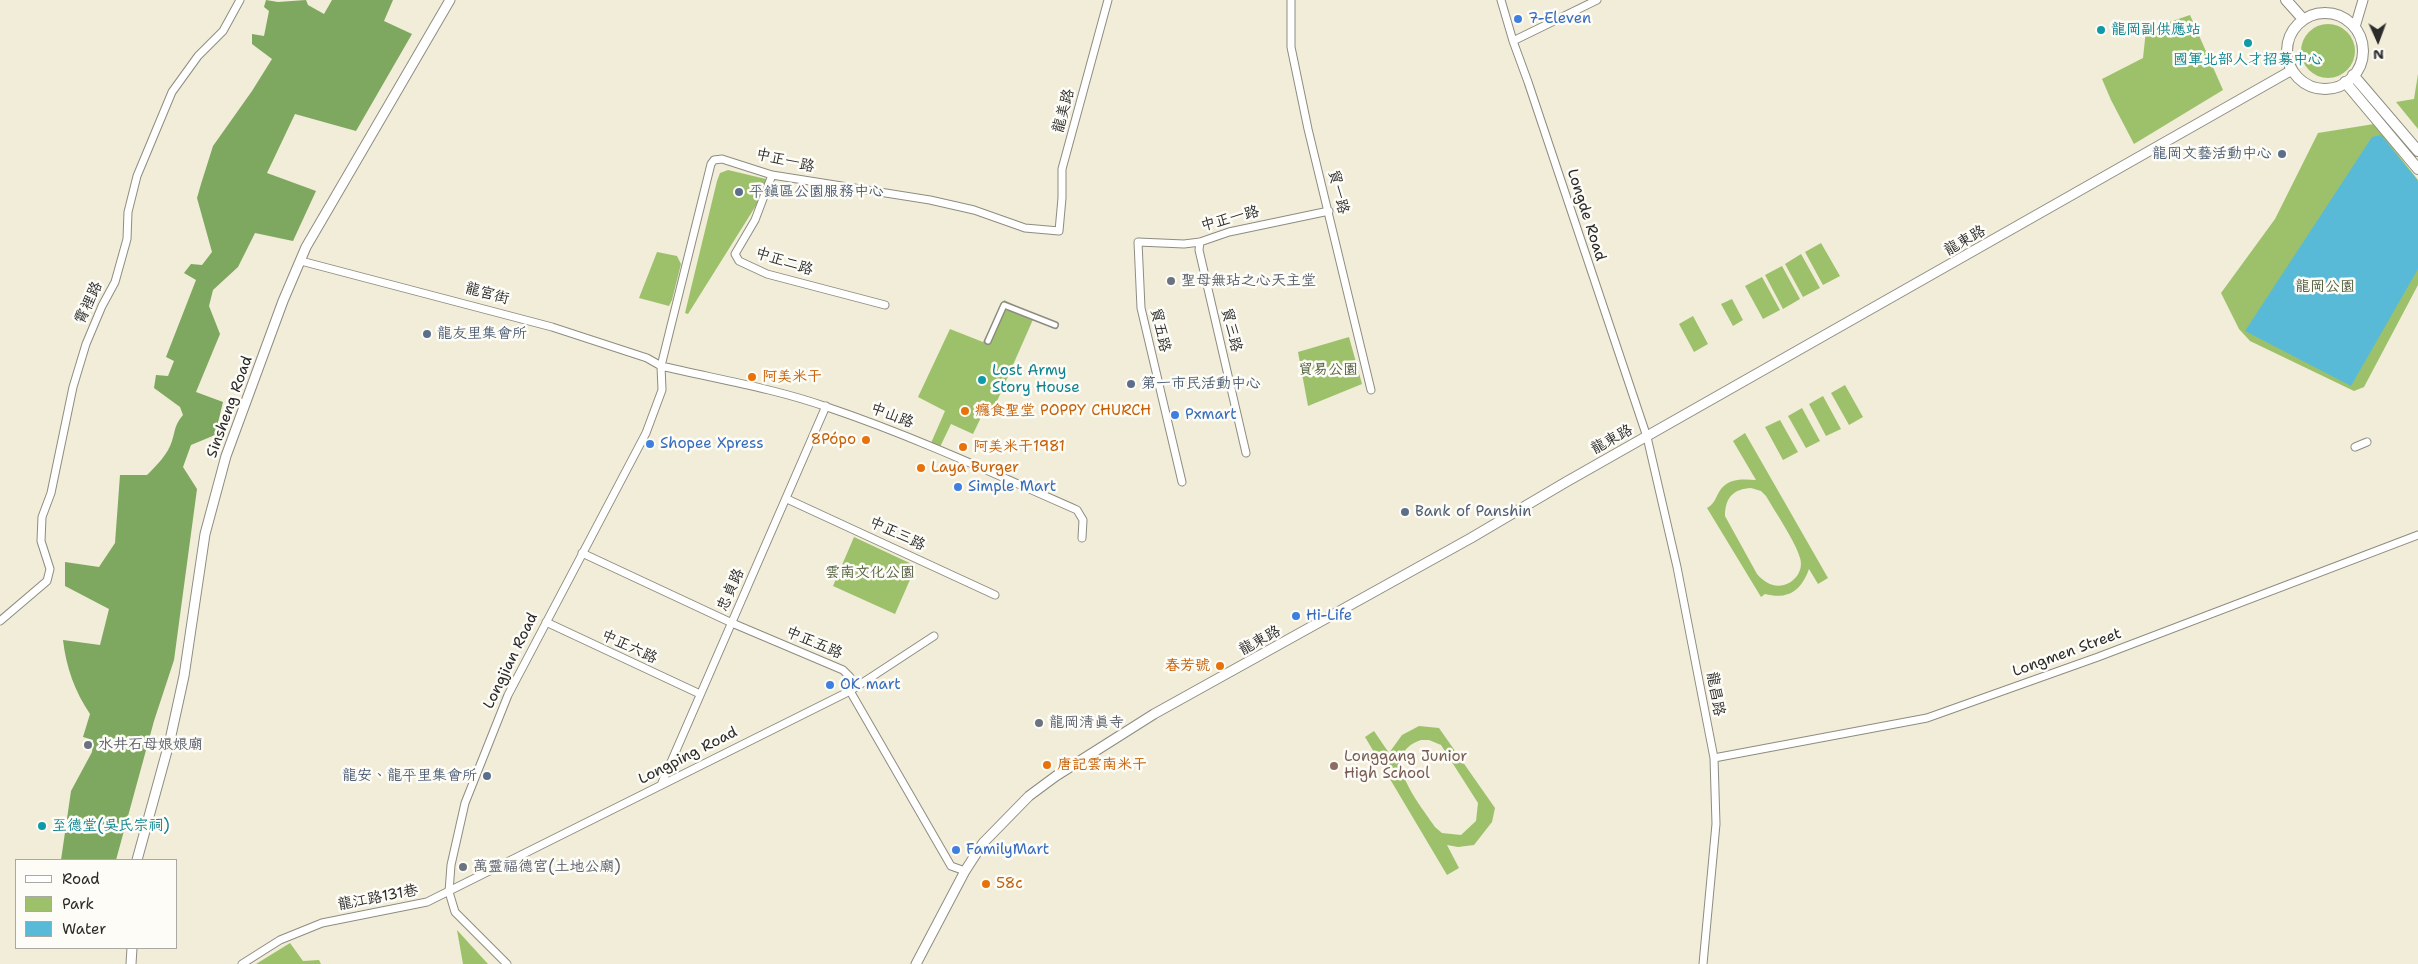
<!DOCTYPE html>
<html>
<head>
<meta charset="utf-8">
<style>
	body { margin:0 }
	#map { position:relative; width:2418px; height:964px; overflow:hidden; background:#f1edd8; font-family:"Shantell Sans",sans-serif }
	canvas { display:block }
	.legend { position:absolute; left:15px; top:859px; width:162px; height:90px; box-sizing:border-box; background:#fdfcf7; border:1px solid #a9a8a5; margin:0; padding:6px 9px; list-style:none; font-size:15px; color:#2b2b2b }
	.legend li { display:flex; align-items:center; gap:10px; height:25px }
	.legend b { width:25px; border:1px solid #a9a8a5 }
	.north { position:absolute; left:2353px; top:15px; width:50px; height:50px; -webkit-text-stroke:4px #fdfcf7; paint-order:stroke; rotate:178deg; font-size:14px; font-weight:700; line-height:20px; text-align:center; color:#2b2b2b }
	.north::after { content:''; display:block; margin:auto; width:18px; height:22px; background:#2b2b2b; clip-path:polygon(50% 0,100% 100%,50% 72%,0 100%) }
</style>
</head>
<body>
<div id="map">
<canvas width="2418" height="964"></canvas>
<ul class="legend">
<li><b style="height:6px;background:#fff"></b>Road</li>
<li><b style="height:14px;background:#9dc16b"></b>Park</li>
<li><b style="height:14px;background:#59bad7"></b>Water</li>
</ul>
<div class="north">N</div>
</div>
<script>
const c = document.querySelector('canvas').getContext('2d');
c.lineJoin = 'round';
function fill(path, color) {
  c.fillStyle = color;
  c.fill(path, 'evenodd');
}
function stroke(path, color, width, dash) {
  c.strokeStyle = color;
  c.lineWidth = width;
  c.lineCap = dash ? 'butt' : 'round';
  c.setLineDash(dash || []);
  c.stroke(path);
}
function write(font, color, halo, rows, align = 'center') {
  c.font = font + ' "Shantell Sans","LXGW WenKai TC",sans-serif';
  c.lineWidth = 5;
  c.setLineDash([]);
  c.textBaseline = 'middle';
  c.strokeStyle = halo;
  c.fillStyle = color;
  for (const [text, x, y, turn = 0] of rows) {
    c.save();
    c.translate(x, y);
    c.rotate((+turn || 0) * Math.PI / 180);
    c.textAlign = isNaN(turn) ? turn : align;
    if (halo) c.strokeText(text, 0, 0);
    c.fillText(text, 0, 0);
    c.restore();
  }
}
fill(new Path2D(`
	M2190,15L2223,90L2134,144L2111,100L2102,79L2143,58L2146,30Z
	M2301 51a27 27 0 1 1 54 0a27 27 0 1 1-54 0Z
	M2418,74V129L2396,102L2414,99Z
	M2374,124L2418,180V285L2364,387L2354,391L2250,341L2239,329L2221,293L2275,219L2318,133Z
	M728,170L766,179L767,188L688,314L685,313L717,181L720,173Z
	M1821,243L1840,276L1823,285L1805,252Z
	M657,252L677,256L681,264L672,300L669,306L639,298Z
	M1801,254L1820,288L1803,297L1785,264Z
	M1782,266L1800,299L1783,309L1765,275Z
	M1762,277L1780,310L1763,319L1745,286Z
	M1732,299L1743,320L1733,326L1721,304Z
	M1004,300L1035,315L994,408L987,405L973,434L951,424L940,447L931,443L945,411L918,397L950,329L983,342Z
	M1693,316L1708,344L1694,352L1679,324Z
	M1349,337L1362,384L1308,406L1298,352Z
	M1845,385L1863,417L1849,425L1831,393Z
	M1823,396L1841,429L1826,436L1809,404Z
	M1802,408L1820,441L1806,448L1788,416Z
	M1780,420L1798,452L1783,460L1765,427Z
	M1745,433L1828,578L1818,584L1809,569C1801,591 1788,600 1765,594L1761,597L1707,508C1715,503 1715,499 1719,492C1727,478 1742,479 1756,480L1733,441ZM1751,488L1761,491L1766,496C1774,510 1797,544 1800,558C1804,570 1795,582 1784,585C1773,588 1764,582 1757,574L1725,516C1725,497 1734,489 1751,488Z
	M854,537L916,566L895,614L833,586Z
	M1419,726L1439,728L1495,808L1492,822L1474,845L1458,847L1447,845L1459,868L1447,875L1365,737L1374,731L1389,753L1402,735ZM1421,740H1429L1441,745L1478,803L1476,821L1461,835L1442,833L1435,827C1421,805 1376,755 1421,740Z
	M457,930L488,964H463Z
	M290,943L303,961L319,960L321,964H256Z`), '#9dc16b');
fill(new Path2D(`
	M266,0L278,2L306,0L308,5L324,14L332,0H393L384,21L412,34L356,131L295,114L267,173L316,191L293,241L255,233L238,267L213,290L209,306L220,334L196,392L223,402L215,435L191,445L183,467L197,489L174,660L154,721L116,860H61L71,791L92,752L93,740L83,737L90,714C75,692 66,667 63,640L100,645L109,609L65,586V562L99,567L115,543L120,475H147C157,465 168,454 172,441C176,429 174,426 183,415L180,407L154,388L156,375L168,376L174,361L166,357L196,280L184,273L191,264L202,265L212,252L197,198L201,184L213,146L252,91L272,59L252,44V34L264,36L269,11L264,7Z`), '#7ea75f');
fill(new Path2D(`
	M2381,135L2418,181V269L2351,386L2245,331L2372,137Z`), '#59bad7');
const pedestrian = new Path2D(`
	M988,341L1004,305L1055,325`);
const minor = new Path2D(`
	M1291,0V47L1308,129L1371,390
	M1501,0L1513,41L1528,82L1647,437L1677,567L1714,758L1716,824L1703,964
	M1513,41L1597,0
	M772,175L755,220L735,254L739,261L767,274L885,305
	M1200,242L1199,250L1246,453
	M301,261L552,327L647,358L661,366C716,379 773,388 827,407C913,436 995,474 1077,510L1083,520L1082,538
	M2355,447L2367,442
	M1182,482L1141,308L1138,242L1184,244L1200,242L1229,232L1329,211
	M787,499L995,595
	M582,553L732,623L843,670L850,677V691L951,866L965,871
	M0,621L47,581L50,569L41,541L42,517L51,493L73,387L86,344L102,306L115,282L127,239L128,212L137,176L172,92L198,56L223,31L240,0
	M546,622L700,694
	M1714,758L1927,718L2098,657L2418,535
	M661,785L826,406
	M242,964L280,940L322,923L427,902L850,691L934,636
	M507,964L455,912L449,892L451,865L465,803L508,695L646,433L662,390L661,366L711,164L714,160L722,159L772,175L930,200L974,210L1025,228L1059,231L1062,198V169L1108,0`);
const tertiary = new Path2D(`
	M2355,27L2363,0
	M137,860L170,740L184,676L205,534L226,456L283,301L306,247L450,0
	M131,964L132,948
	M916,964L965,871L983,843L1029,796L1056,776L1154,714L1471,538L1566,482L2292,70`);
const secondary = new Path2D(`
	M2286,0L2303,19
	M2287 51a38 38 0 1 1 76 0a38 38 0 1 1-76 0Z
	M2353,75L2418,151
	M2345,82L2418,169`);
stroke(pedestrian, '#8e8c82', 8);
stroke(minor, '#8e8c82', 9);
stroke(tertiary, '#8e8c82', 11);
stroke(secondary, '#8e8c82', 12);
stroke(pedestrian, '#fff', 5);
stroke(minor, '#fff', 7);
stroke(tertiary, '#fff', 9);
stroke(secondary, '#fff', 10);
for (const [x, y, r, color] of [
	[1518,19,5,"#3f7fe0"],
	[2101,30,5,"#0f9aa8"],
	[2248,43,5,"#0f9aa8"],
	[2282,154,5,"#5c6f8a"],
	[739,192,5,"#5c6f8a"],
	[1171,281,5,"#6b7280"],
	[427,334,5,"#5c6f8a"],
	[752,377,5,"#e8710a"],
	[982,380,5,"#0f9aa8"],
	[1131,384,5,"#5c6f8a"],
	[965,411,5,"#e8710a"],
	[1175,415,5,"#3f7fe0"],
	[866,440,5,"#e8710a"],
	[650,444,5,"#3f7fe0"],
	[963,447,5,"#e8710a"],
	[921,468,5,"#e8710a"],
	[958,487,5,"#3f7fe0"],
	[1405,512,5,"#5c6f8a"],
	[1296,616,5,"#3f7fe0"],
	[1220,666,5,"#e8710a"],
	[830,685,5,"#3f7fe0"],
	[1039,723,5,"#6b7280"],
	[88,745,5,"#6b7280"],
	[1047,765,5,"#e8710a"],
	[1334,766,5,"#8d6e63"],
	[487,776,5,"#5c6f8a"],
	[42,826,5,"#0f9aa8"],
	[956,850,5,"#3f7fe0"],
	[463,867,5,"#6b7280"],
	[986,884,5,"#e8710a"]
]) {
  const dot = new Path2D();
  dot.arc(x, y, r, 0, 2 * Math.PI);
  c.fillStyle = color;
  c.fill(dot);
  stroke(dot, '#fdfcf7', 2);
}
write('15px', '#366cbe', '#fdfcf7', [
	["7-Eleven",1528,19],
	["Pxmart",1185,415],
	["Shopee Xpress",660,444],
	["Simple Mart",968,487],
	["Hi-Life",1306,616],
	["OK mart",840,685],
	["FamilyMart",966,850]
], 'left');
write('15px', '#0d838f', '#fdfcf7', [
	["龍岡副供應站",2111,30],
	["國軍北部人才招募中心",2248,60,"center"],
	["Lost Army",992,371],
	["Story House",992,388],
	["至德堂(吳氏宗祠)",52,826]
], 'left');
write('15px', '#2b2b2b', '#fdfcf7', [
	["龍美路",1064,111,-75],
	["中正一路",785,161,13],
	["貿一路",1338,192,76],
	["Longde Road",1586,215,72],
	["中正一路",1230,219,-15],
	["龍東路",1965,241,-30],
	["中正二路",784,262,18],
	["龍宮街",487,294,15],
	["霄裡路",89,303,-65],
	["貿五路",1160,330,77],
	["貿三路",1231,330,76],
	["Sinsheng Road",230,407,-70],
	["中山路",892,416,21],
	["龍東路",1612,440,-29],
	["中正三路",897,534,25],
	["忠貞路",731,590,-66],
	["龍東路",1260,641,-29],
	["中正五路",814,643,23],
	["中正六路",629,647,25],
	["Longmen Street",2067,653,-20],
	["Longjian Road",511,661,-64],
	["龍昌路",1715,694,80],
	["Longping Road",688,756,-27],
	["龍江路131巷",378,898,-11]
]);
write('15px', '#4e5e75', '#fdfcf7', [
	["龍岡文藝活動中心",2272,154,"right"],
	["平鎮區公園服務中心",749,192],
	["龍友里集會所",437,334],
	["第一市民活動中心",1141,384],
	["Bank of Panshin",1415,512],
	["龍安、龍平里集會所",477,776,"right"]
], 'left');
write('15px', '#5b616d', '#fdfcf7', [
	["聖母無玷之心天主堂",1181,281],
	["龍岡清真寺",1049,723],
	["水井石母娘娘廟",98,745],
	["萬靈福德宮(土地公廟)",473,867]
], 'left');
write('15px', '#536041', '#fdfcf7', [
	["龍岡公園",2325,287],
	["貿易公園",1328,370],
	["雲南文化公園",870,573]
]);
write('15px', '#c56008', '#fdfcf7', [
	["阿美米干",762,377],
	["癮食聖堂 POPPY CHURCH",975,411],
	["8Pópo",856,440,"right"],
	["阿美米干1981",973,447],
	["Laya Burger",931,468],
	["春芳號",1210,666,"right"],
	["唐記雲南米干",1057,765],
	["58c",996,884]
], 'left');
write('15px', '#785e54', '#fdfcf7', [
	["Longgang Junior",1344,757],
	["High School",1344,774]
], 'left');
</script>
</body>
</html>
